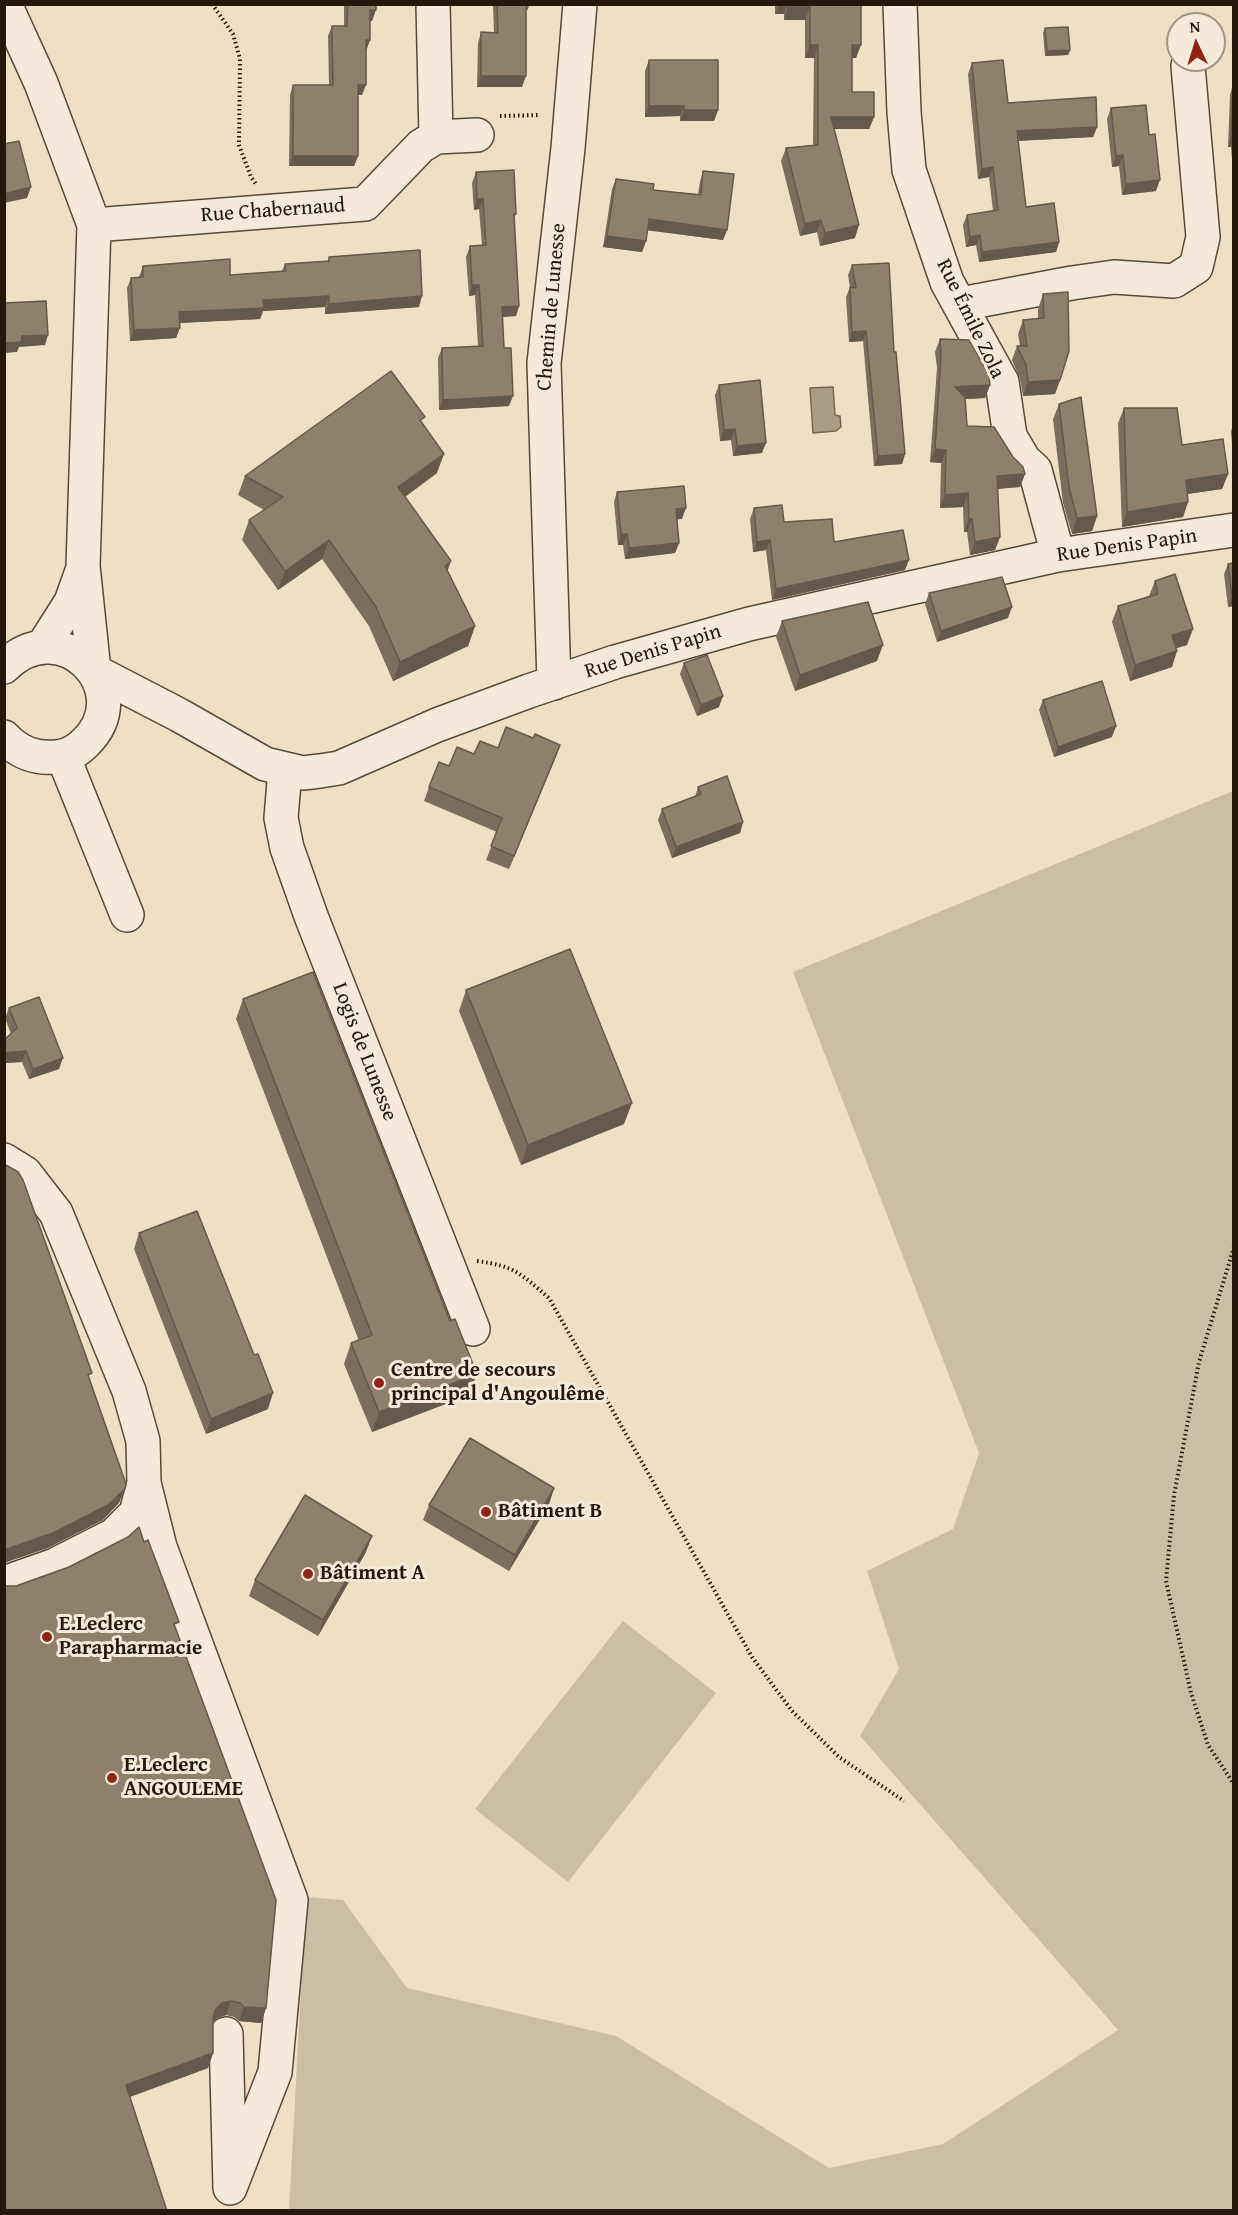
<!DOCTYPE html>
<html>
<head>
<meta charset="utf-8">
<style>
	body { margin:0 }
	#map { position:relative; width:1238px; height:2215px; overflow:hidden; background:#f0dfc4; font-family:"Gentium Book Plus",serif }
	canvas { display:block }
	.frame { position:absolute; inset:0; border:6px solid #27170b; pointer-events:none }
	.north { position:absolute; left:1166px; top:12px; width:60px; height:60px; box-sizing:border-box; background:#f5ead9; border:2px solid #a39687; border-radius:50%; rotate:356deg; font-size:16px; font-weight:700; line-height:24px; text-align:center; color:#27170b }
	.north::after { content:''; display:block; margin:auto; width:21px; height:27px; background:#8f2418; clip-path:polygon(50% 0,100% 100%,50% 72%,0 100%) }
</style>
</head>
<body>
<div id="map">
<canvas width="1238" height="2215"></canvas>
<div class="frame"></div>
<div class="north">N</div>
</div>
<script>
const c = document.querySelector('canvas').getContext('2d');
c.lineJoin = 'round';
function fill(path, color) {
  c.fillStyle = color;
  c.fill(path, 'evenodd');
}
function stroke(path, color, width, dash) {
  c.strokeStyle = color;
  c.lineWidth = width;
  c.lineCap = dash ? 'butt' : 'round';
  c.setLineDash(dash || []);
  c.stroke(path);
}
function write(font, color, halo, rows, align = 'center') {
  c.font = font + ' "Gentium Book Plus",serif';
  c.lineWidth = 6;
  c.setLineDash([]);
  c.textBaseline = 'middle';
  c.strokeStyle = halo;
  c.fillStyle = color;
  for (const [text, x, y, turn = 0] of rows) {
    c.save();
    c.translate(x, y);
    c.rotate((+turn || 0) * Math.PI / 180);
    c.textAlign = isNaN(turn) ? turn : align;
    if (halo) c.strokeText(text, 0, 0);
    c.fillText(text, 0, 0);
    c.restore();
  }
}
fill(new Path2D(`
	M1233,791V2210H289L306,1897L343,1900L407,1988L616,2036L829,2168L943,2144L1118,2030L860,1736L899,1669L867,1571L953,1529L979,1453L793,972Z
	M623,1621L716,1693L568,1882L475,1809Z`), '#cebda5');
const water = new Path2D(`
	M833,387L835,415L840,416L841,427L836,431L813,433L810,388Z`);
fill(water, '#ac9b85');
stroke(water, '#776654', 1.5);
const minor = new Path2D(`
	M5,4L41,83L94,225L83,566L94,671L179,715L265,764L303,773L320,771L339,768L437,725L529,691L615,662L749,624L1058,555L1234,530
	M433,4L436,137
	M900,4L904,112L909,170L947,282L1002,382L1010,436L1024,460L1035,470L1058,555
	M94,225L365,204L421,146L436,137L477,135
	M961,304L1072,283L1114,277L1174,281L1196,267L1203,237L1188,66
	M43,646L71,602L82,571
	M4,667C61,609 140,690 85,743C78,750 68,756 57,757C36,759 19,753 4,737
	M554,683L544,363L568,148L580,4
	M63,756L127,915
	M285,770L281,818L287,848L311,916L473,1329
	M4,1160L25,1173L56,1213L129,1391L143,1441L144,1483L136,1513L114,1535L55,1565L4,1583
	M144,1483L160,1547L291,1900L275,2072L230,2188L226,2034`);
stroke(minor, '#594939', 36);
stroke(new Path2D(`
	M212,4L233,34L240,59L239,145L251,177L256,184
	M500,116L540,115
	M1234,1247L1199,1362L1174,1495L1166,1581L1191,1693L1208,1745L1234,1784
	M477,1261C515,1266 521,1274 549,1298L752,1657L792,1711L839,1757L904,1801`), '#27170b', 4, [1.5, 3]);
stroke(minor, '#f5ead9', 33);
fill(new Path2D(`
	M344,4H376L372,21H370V40L366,51L362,95H358V156L354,166H289L290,95L293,85H329L328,36L332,26H344Z
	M493,4H530L527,11H526L522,87H477L478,43L481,32L494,33Z
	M775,4H861L856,58H852V92L874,117L869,129H834L855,238L820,246L817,232L800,236L781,161L786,148L813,145L814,58H805V20H784V14H775Z
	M1045,28L1070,50L1068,55L1045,56L1043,33Z
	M649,60L718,110L714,121H680V116L645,117V71Z
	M972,63L1008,103L1097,127L1093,137L1018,141L1026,207L1059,242L1056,252L979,262L976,245L966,247L963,225L967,215L993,211L989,177L978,179L968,74Z
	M1233,84V172L1231,147H1228L1230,95Z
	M1111,108L1156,191L1122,195L1119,166L1112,167L1107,119Z
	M703,171L727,230L723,240L648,230L646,241L642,252L603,247L612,189L616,179L653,190L698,194L700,182Z
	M476,172L516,214L514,219L519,306L516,316L502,317L509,406L439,410L438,358L442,348L478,346L475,295L469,296L466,257L470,246L482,245L479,209L474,210L472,183Z
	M329,257L419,307L325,314V307L263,311L260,319L180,323L176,338L130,341L127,288L131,278L139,277L143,266L230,275L282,271L285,264L328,261Z
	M852,265L894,352L905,454L902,464L874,466L863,341L849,342L846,297L850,287L848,275Z
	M1043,294L1060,380L1055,394L1023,396L1020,379L1012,360L1017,346H1020L1018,334L1023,320L1038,318V309Z
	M940,339L990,385L985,398L965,399L967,426L1013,457L1025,474L1020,487L998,489L1000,537L995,550L970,555L967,532H964L963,507L940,508L941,463L930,462L937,368L935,352Z
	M719,385L762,453L733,456L731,440L720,441L715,395Z
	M1059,404L1097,516L1092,531L1072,534L1063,503L1053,419Z
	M1124,408L1228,474L1222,489L1187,494L1188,502L1183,517L1122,527L1118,423Z
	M422,424L437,473L405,497L448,571L475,626L468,646L393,681L369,626L322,559L278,590L242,540L249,520L264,510L238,495L245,476Z
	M1233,424V455L1231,432Z
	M617,492L682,519H677L679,543L675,553L625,559L623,545H618L614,502Z
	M754,508L784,522L905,570L772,600L766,550L753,552L750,519Z
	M1228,564L1233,606L1228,607L1224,574Z
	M1155,581L1187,645L1177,648L1172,667L1130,681L1112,622L1118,606L1149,596Z
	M929,593L1008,618L937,642L925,604Z
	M782,621L877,661L795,691L776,637Z
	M684,663L719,707L697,716L680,674Z
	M1043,700L1112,737L1054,757L1039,710Z
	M533,738L560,745L509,869L486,860L497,832L424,801L429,787L449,766L474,754Z
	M698,787L743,822L740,833L672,858L658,820L662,809L695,797Z
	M466,990L624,1124L521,1165L459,1011Z
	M243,999L469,1395L372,1432L344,1364L351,1343L359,1341L236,1019Z
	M9,1008L59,1069L29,1079L22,1062L4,1063V1040L11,1034L5,1018Z
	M139,1233L268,1409L206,1434L134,1249Z
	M554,1488L549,1504L509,1571L423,1520L429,1505Z
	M144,1542L176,1629L266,2008L261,2023L239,2021L234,2017L226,2015L217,2018L213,2022V2053L208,2068L130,2097L4,2211L16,1586Z
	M366,1552L318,1636L249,1596L255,1580Z`), '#7c6d5c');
fill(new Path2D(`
	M779,4H787L784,14H775Z
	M788,7H810L805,20H784Z
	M370,10H376L372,21H366Z
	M366,40H370L366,51H362Z
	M810,45H818L814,58H805Z
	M852,45H861L856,58H847Z
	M1070,50L1068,55L1045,56L1047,51Z
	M481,76H526L522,87H477Z
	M358,85H366L362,95H354Z
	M649,106H684L680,116L645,117Z
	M684,110H718L714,121H680Z
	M831,117H874L869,129H826Z
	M1097,127L1093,137L1013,141L1017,131Z
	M1231,137H1233V141L1231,147H1228Z
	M1123,155L1119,166L1112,167L1116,156Z
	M293,156H358L354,166H289Z
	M993,167L989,177L978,179L982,169Z
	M1160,180L1156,191L1122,195L1126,184Z
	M31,187L27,198L4,203V194Z
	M477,199H483L479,209L474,210Z
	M649,219L727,230L723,240L645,230Z
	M821,220L817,232L800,236L805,224Z
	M859,225L855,238L820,246L825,233Z
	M980,235L976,245L966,247L970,237Z
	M607,236L646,241L642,252L603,247Z
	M1059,242L1056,252L979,262L982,252Z
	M472,285H479L475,295L469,296Z
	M329,296L325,307L263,311L260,319L175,323L179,312L263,300Z
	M422,296L419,307L325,314L329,304Z
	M519,306L516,316L498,317L502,307Z
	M180,328L176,338L130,341L134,330Z
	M866,331L863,341L849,342L852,332Z
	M48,335L45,345L19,347L17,352L4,353V343L22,336Z
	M1060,380L1055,394L1023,396L1028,382Z
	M990,385L985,398L950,400L955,387Z
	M513,396L509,406L439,410L443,400Z
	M735,429L731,440L720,441L724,430Z
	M766,443L762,453L733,456L737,446Z
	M935,449L946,450L941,463L930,462Z
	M444,454L437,473L391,507L398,487Z
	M905,454L902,464L874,466L878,456Z
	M1025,474L1020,487L993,489L997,476Z
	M1228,474L1222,489L1180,495L1186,480Z
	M968,493L963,507L940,508L945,495Z
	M1188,502L1183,517L1122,527L1127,512Z
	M686,508L682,519L672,520L676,509Z
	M1097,516L1092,531L1072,534L1077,518Z
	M969,519H972L967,532H964Z
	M621,534H627L623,545H618Z
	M1000,537L995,550L970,555L975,542Z
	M329,540L322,559L278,590L285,571Z
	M770,540L766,550L753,552L757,542Z
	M679,543L675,553L625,559L629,548Z
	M909,560L905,570L772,600L776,589Z
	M451,561L444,581L445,566Z
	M1232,596H1233V606L1228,607Z
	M1012,607L1008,618L937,642L941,631Z
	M475,626L468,646L393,681L400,662Z
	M1193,629L1187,645L1167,651L1172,635Z
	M883,645L877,661L795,691L800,675Z
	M1177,651L1172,667L1130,681L1135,665Z
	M723,696L719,707L697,716L701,705Z
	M1116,726L1112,737L1054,757L1058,747Z
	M560,745L555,759L509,869L514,856Z
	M743,822L740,833L672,858L676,847Z
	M26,1051L22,1062L4,1063V1053Z
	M63,1058L59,1069L29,1079L33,1069Z
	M632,1103L624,1124L521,1165L528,1145Z
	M477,1374L469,1395L372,1432L379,1412Z
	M273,1393L268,1409L206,1434L211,1419Z
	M554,1488L549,1504L509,1571L515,1555Z
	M125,1489L119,1503L103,1520L48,1548L4,1563V1550Z
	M372,1536L366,1552L318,1636L323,1620Z
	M231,2001L226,2015L217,2018L210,2025L215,2010L222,2003Z
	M244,2007L266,2008L261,2023L239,2021Z
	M213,2053L208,2068L121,2100L126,2085Z`), '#65594b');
const building = new Path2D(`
	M348,4H376V10H370V40H366V85H358V156H293V85H333L332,26H347Z
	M497,4H526V76H481V32L498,33Z
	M788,4H861V45H852V92H874V117H831L859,225L825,233L821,220L805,224L786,148L818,145V45H810V7H788Z
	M1068,27L1070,50L1047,51L1045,28Z
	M649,60H718V110H684V106H649Z
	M1003,60L1008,103L1096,97L1097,127L1017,131L1026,207L1054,203L1059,242L982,252L980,235L970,237L967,215L998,210L993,167L982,169L972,63Z
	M1233,86V137H1231Z
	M1146,105L1149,135L1155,134L1160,180L1126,184L1123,155L1116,156L1111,108Z
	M19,141L31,187L4,194V144Z
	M514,170L516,214H514L519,306L502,307L504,348H511L513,396L443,400L442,348L483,346L479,285H472L470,246L486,245L483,199H477L476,172Z
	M703,171L734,174L727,230L649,219L646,241L607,236L616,179L654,184L653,190L701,195Z
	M420,250L422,296L329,304V296L263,300L264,308L179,312L180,328L134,330L131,278L143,277V266L230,259V275L286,271L285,264L329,261V257Z
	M889,263L894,352H896L905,454L878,456L866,331L852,332L850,287L856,288L852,265Z
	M1068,292L1069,351L1060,380L1028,382L1026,365L1017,346H1027L1023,320L1044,318L1043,294Z
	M46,301L48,335L22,336L21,342L4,343V303Z
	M940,339L969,340L989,375L990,385L955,387L965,397L967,426L994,427L1013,457L1023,467L1025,474L997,476L1000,537L975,542L972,519H969L968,493L945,495L946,450L935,449L941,355Z
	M391,371L425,417L420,420L444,454L398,487L451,561L445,566L475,626L400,662L376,607L329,540L285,571L249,520L283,497L245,476Z
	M760,380L766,443L737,446L735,429L724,430L719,385Z
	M1081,397L1097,516L1077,518L1069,487L1059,404Z
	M1124,408H1177L1182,445L1223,439L1228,474L1186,480L1188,502L1127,512Z
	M684,486L686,508L676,509L679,543L629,548L627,534H621L617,492Z
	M782,505L784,522L832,519L834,542L903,530L909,560L776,589L770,540L757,542L754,508Z
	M1233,563V596H1232L1228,564Z
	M1175,574L1193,629L1172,635L1177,651L1135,665L1118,606L1158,594L1155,581Z
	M1002,577L1012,607L941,631L929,593Z
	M868,602L883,645L800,675L782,621Z
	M707,655L723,696L701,705L684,663Z
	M1102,681L1116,726L1058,747L1043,700Z
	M506,727L533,738L535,734L560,745L514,856L491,846L502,818L429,787L439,762L449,766L457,747L474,754L480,741L498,748Z
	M727,776L743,822L676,847L662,809L701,794L698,787Z
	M570,949L632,1103L528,1145L466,990Z
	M313,972L450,1321L455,1319L477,1374L379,1412L351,1343L372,1335L243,999Z
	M39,997L63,1058L33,1069L26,1051L4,1053V1040L17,1028L9,1008Z
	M4,1164L18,1172L23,1180L92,1373L88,1375L126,1484L125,1489L108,1505L53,1533L4,1550Z
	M197,1211L254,1355L258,1354L273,1393L211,1419L139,1233Z
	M470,1438L554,1488L515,1555L429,1505Z
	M305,1495L372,1536L323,1620L255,1580Z
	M139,1527L144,1542L148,1540L179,1622L174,1624L276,1900L266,2008L244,2007L240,2003L231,2001L222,2003L215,2010L213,2019V2053L126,2085L167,2211H4V1586H16L69,1567L128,1537Z`);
fill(building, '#907f6b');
stroke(building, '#65594b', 1.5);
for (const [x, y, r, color] of [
	[379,1383,6,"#8f2418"],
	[486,1512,6,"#8f2418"],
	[308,1574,6,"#8f2418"],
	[47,1637,6,"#8f2418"],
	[112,1778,6,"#8f2418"]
]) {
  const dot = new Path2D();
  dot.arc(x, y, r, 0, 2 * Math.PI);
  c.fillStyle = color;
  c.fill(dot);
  stroke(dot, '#f5ead9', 2);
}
write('21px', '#27170b', '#f5ead9', [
	["Rue Chabernaud",273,211,-4],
	["Chemin de Lunesse",552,307,-85],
	["Rue Émile Zola",970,319,64],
	["Rue Denis Papin",1127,546,-8],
	["Rue Denis Papin",653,652,-17],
	["Logis de Lunesse",364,1052,69]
]);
write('bold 21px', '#27170b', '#f5ead9', [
	["Centre de secours",391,1371],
	["principal d'Angoulême",391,1395],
	["Bâtiment B",498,1512],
	["Bâtiment A",320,1574],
	["E.Leclerc",59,1625],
	["Parapharmacie",59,1649],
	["E.Leclerc",124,1766],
	["ANGOULEME",124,1790]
], 'left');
</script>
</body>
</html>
